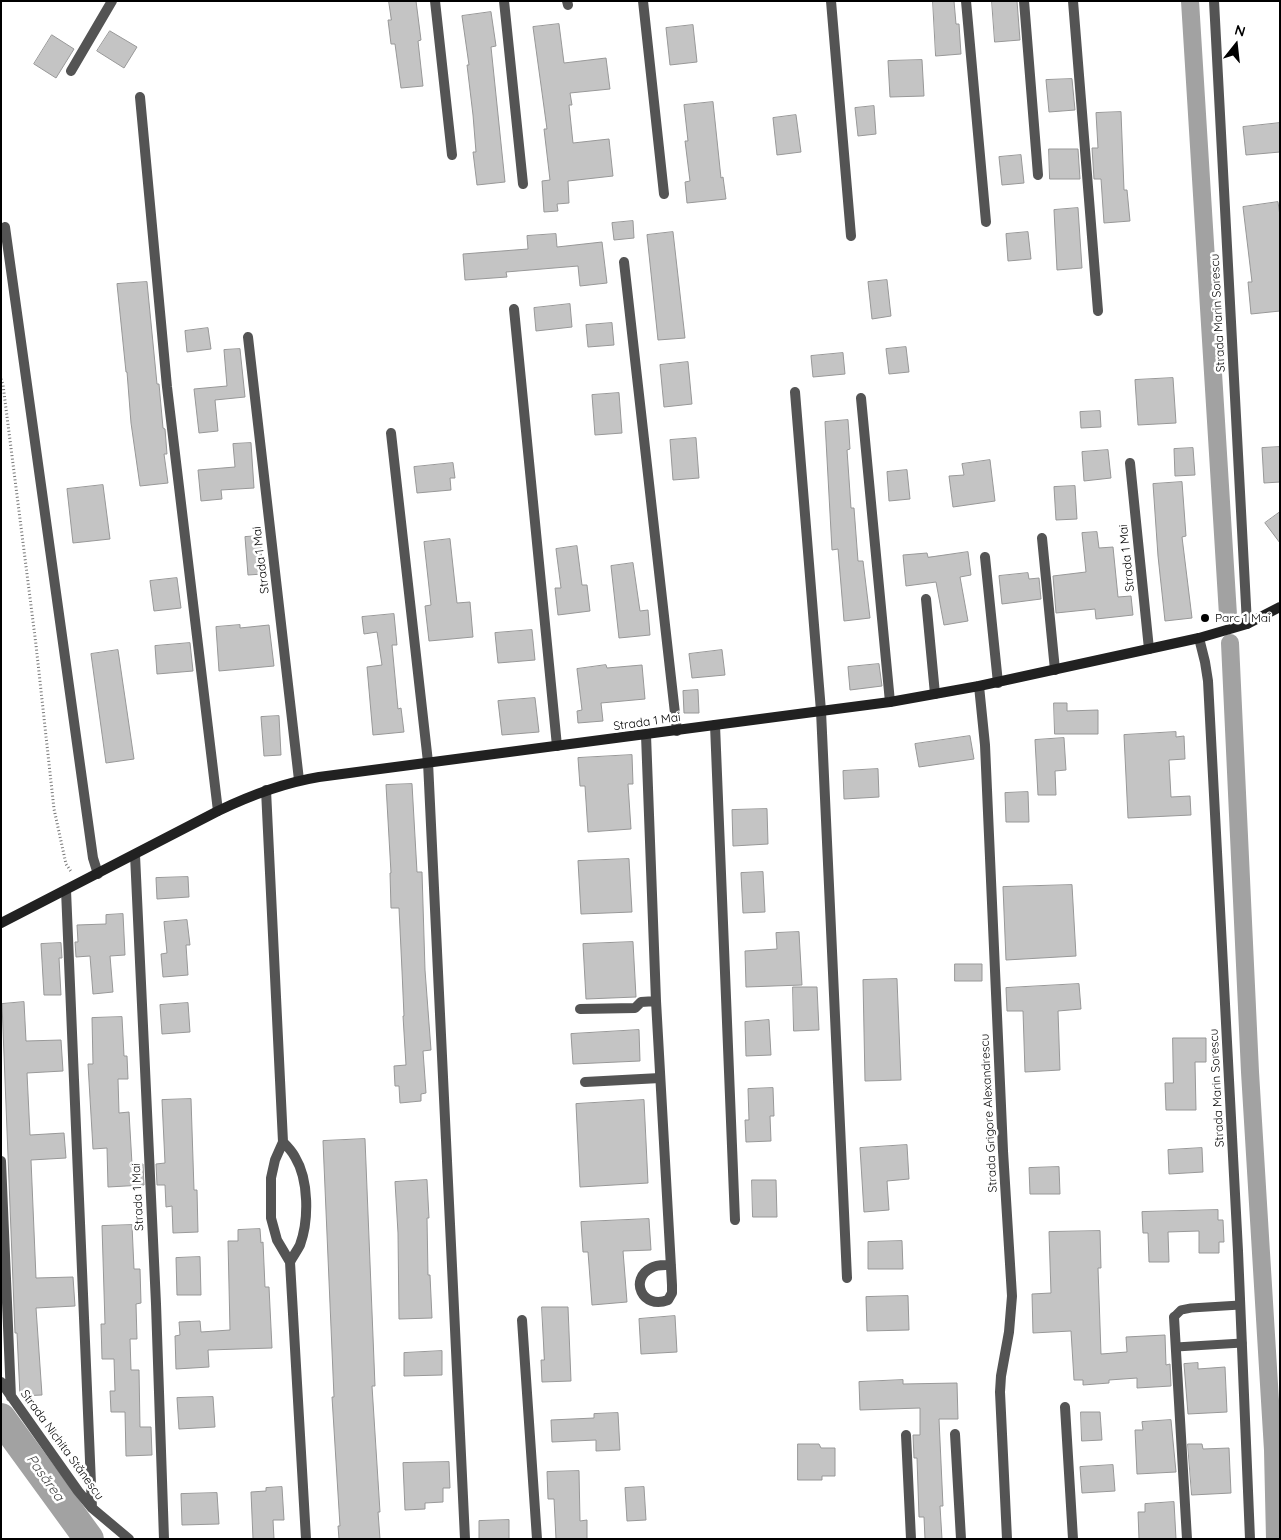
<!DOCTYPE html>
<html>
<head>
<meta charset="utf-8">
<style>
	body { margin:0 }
	#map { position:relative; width:1281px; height:1540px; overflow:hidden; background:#fff; font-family:Quicksand,sans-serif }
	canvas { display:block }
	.frame { position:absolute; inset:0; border:2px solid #000; pointer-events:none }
	.north { position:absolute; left:1211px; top:20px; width:50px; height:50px; -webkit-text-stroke:4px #fff; paint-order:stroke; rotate:16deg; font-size:14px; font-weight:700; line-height:20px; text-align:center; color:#000 }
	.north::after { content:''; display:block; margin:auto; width:18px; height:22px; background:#000; clip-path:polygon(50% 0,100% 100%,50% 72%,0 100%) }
</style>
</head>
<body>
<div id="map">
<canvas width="1281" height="1540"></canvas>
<div class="frame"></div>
<div class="north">N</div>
</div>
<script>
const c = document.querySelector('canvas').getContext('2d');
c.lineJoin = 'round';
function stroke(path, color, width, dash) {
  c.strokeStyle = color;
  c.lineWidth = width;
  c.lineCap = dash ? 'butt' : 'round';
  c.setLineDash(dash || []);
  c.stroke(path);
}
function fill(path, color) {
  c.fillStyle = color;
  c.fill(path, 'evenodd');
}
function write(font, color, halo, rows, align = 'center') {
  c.font = font + ' Quicksand,sans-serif';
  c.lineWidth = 5;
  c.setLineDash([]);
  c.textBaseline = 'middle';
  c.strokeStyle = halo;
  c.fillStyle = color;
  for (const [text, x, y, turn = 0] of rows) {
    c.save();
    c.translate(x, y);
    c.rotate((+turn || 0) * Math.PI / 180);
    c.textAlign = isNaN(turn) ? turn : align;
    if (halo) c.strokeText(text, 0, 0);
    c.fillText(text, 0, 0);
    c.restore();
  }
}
stroke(new Path2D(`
	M1190,1L1228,615
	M1230,643L1250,1072L1273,1450L1275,1539`), '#a2a2a2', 18);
stroke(new Path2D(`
	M1,1418L89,1539`), '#a2a2a2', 30);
const building = new Path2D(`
	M389,1H416L421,40L418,41L423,86L401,88L395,44H391L388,20H391Z
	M933,1H954L956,24H959L961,54L936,56Z
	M992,1H1017L1020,40L995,42Z
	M491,12L496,46L491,47L505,182L477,185L473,152H476L473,115L467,65H469L462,16Z
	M559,24L564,63L606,58L610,89L570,93L572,105H569L573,143L609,139L613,176L568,181L569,203L557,204L558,211L544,212L542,181L550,180L544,129H547L533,27Z
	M693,25L697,62L670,65L666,28Z
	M110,31L137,47L124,68L97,51Z
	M52,35L74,49L56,78L34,64Z
	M922,60L924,96L890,97L888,61Z
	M1072,79L1075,110L1049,112L1046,80Z
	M713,102L721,178L723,177L726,199L687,203L685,182L690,181L685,141H688L684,105Z
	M874,106L876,134L858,136L855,108Z
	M1121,112L1124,190H1127L1130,221L1104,223L1101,179H1094L1092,148H1098L1096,113Z
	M796,115L801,152L777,155L773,118Z
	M1280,123V152L1246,155L1243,127Z
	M1049,149H1078L1080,179H1050Z
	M1021,155L1024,183L1002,185L999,157Z
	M1278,202L1280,216V311L1251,314L1248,282H1252L1243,207Z
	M1078,208L1082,268L1057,270L1054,210Z
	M633,221L634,238L614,240L612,223Z
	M673,232L685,338L658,340L647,235Z
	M1028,232L1031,259L1008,261L1006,234Z
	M556,234L557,247L602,242L607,283L580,286L578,266L506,272L507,277L465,280L463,254L528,249L527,236Z
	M887,280L891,316L872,319L868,282Z
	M147,282L157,384H159L163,428L165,429L167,454H164L168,483L140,486L131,423L127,372H126L117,284Z
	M570,304L572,327L536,331L534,308Z
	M612,323L614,345L588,347L586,325Z
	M208,328L211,349L187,352L185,331Z
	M906,347L909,372L889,374L886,349Z
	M240,349L245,397L215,400L218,431L199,433L194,389L227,386L224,350Z
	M843,353L845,374L813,377L811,356Z
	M688,362L692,404L664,407L660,365Z
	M1173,378L1176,423L1138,425L1135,380Z
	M619,393L622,433L595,435L592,395Z
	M1100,411L1101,427L1081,428L1080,412Z
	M848,420L850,449L847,450L851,508H854L858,561H863L870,618L844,621L838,549L832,550L825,422Z
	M696,438L699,478L673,480L670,440Z
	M251,443L254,488L221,490L222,499L201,501L198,470L235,467L233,444Z
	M1280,447V482L1264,483L1262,448Z
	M1193,448L1195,475L1175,476L1174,449Z
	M1108,450L1111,478L1084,481L1082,452Z
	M990,460L995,501L953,507L949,476L964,475L962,464Z
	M453,463L455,478H450L451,490L417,493L414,467Z
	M907,470L910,499L889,501L887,472Z
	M1182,482L1186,536L1182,537L1192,618L1165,621L1158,556L1153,484Z
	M103,485L110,539L73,543L67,489Z
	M1075,486L1077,519L1056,520L1054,487Z
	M1280,512V543L1265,523Z
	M1097,532L1099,548L1113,547L1118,597L1131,596L1133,615L1096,619L1095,609L1056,613L1053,576L1086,572L1082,533Z
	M260,536L263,574L248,575L245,537Z
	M450,539L457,603L470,602L473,637L429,641L425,606L431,605L424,542Z
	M577,546L582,585H587L590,611L558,615L555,588H561L556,549Z
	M968,552L971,575L960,577L968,621L944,625L936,582L906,586L903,555L927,553L928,557Z
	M633,563L640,611L648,610L650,635L619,638L611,566Z
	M1028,573L1029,579L1039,578L1041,599L1002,604L999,576Z
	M177,578L181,608L154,611L150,581Z
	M394,614L397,645H392L398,709L401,708L404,732L373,735L367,667L382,665L377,632L364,634L362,617Z
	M240,625V628L269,625L274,666L219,671L216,627Z
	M532,630L535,660L498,663L495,633Z
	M190,643L193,671L157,674L155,646Z
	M118,650L134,759L106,763L91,654Z
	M722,650L725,675L692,678L689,654Z
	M879,664L882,686L850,690L848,667Z
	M606,665L607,668L642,665L645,699L601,703L603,721L578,723L577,711L582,710L577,669Z
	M698,690L699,713H684L683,691Z
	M535,698L539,732L502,735L498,701Z
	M1054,703H1067V711L1098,710V734H1055Z
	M279,716L281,755L264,756L261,717Z
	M1176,732V737L1184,736L1185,759L1169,760L1171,797L1190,796L1191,815L1128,818L1124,735Z
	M970,736L974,759L919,767L915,744Z
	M1064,738L1066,770L1055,771L1056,795H1038L1035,740Z
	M632,755L633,784H628L631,829L588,832L585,786H580L578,758Z
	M878,769L879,797L844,799L843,771Z
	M412,784L417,872H422L425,970L431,1050L423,1051L426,1093L421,1094V1101L400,1103L399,1086H395L394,1066L406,1065L403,1016H404L402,971L399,908H391L390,873H391L386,785Z
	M1028,792L1029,822H1006L1005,793Z
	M767,809L768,844L733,846L732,810Z
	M629,859L632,912L581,914L578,861Z
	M763,872L765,912L743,913L741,873Z
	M188,877L189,897L157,899L156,878Z
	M1072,885L1076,956L1006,960L1003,887Z
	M123,914L125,955L110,956L113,992L93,994L90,956L76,957L75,942H78L77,925L106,924V915Z
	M187,920L190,945H186L188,975L163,977L161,954L167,953L164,922Z
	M799,932L802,985L746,987L745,951L777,949L776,933Z
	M633,942L636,997L586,999L583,944Z
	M61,943L62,958H59L61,995H44L41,944Z
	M955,964H982V981H955Z
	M897,979L901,1080L865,1081L863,980Z
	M1079,984L1081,1009L1058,1011L1060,1070L1025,1072L1023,1011H1007L1006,988Z
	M793,987H817L819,1030L794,1031Z
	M24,1002L26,1041L61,1040L63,1071L27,1073L30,1135L64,1133L66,1158L31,1160L36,1278L73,1277L75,1306L36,1308L42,1395L20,1396L17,1333H15L2,1004Z
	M188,1003L190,1032L162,1034L160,1005Z
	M122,1017L124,1056H127L128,1079H118L119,1113L129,1112L132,1164H143L144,1185L108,1187L107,1148L93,1149L88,1064H93L92,1018Z
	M769,1020L771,1055L746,1056L745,1022Z
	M639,1030L640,1061L573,1064L571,1034Z
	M1173,1038H1206V1062H1195L1196,1110H1166L1165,1083H1173Z
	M773,1088L774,1116H770L771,1141L746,1142L745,1120H749L748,1089Z
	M191,1099L194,1190H197L198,1232L173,1233L172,1206L166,1207L165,1185H157L156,1164L165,1163L162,1100Z
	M644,1100L648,1183L580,1187L576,1104Z
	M365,1139L375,1386H372L380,1512H378L380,1539H339L338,1526H340L332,1397H334L323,1141Z
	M907,1145L909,1179L887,1181L889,1210L864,1212L860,1148Z
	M1202,1148L1203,1172L1169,1174L1168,1150Z
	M1059,1167L1060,1194H1030L1029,1168Z
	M427,1180L429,1218H427L428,1275H430L432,1318L399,1319L398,1233L395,1182Z
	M752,1180H776L777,1217H753Z
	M1218,1210V1220H1223L1224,1242H1219V1253H1199V1231L1168,1232L1169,1262H1149L1148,1233H1143L1142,1212Z
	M649,1219L651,1250L623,1251L627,1302L592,1305L588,1252H583L581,1222Z
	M132,1225L134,1269H140L141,1303L136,1304L137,1339H130L131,1370H139L140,1427H151L152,1455L126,1456L125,1412H111L110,1391H115L114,1359H102L101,1324H105L102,1226Z
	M260,1229L261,1243L263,1242L265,1287H269L272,1348L208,1350L209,1367L176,1369L175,1336L180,1335L179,1322L200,1321L201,1332L230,1330L228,1241H238V1230Z
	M1100,1231L1101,1268H1098L1101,1354L1127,1352L1126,1337L1165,1335L1166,1365L1170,1364L1171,1386L1137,1388V1378L1109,1380V1383L1083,1385V1380H1074L1071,1331L1033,1333L1032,1294L1051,1293L1049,1232Z
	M902,1241L903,1269H868V1242Z
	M200,1257L201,1295H177L176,1258Z
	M908,1296L909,1330L867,1331L866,1297Z
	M542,1307H568L571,1381L542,1382L541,1360H544Z
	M675,1316L677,1352L641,1354L639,1319Z
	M442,1351V1375L404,1376V1353Z
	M1198,1363V1369L1225,1367L1227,1412L1188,1414L1184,1364Z
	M903,1380V1384L957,1383L958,1419H939L943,1506H940L942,1539H925L924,1517H919L917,1458H914L913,1435H920V1408L860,1410L859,1382Z
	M213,1397L215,1427L179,1429L177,1398Z
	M1081,1412H1100L1102,1440L1082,1441Z
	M618,1413L620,1450L596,1451V1440L552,1442L551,1420L594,1418V1414Z
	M1171,1420L1176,1472L1137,1474L1135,1430H1143L1142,1422Z
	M798,1444H819L821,1448H835V1476H822V1480H798Z
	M1188,1444H1202L1203,1449L1229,1448L1231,1493L1192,1495Z
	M449,1462L450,1488H443V1502L425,1503V1509L405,1510L403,1463Z
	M1113,1465L1115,1491L1082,1493L1080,1467Z
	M579,1471L580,1521L587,1520V1539H556L554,1499H548L547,1472Z
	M282,1487L284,1520H273L274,1539H253L251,1492L266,1491V1488Z
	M644,1487L646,1520L627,1521L625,1488Z
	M217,1493L219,1524L182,1525L181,1494Z
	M1174,1502L1176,1539H1139L1138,1512H1145V1504Z
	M509,1520V1539H479V1521Z`);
fill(building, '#c4c4c4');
stroke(building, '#989898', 1);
stroke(new Path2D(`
	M1,379L3,385L36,645L54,809L66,864L72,873`), '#767676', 3, [1, 2.5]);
stroke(new Path2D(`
	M1174,1317L1181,1310L1191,1308L1240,1305
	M1176,1347L1242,1343`), '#545454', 9);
stroke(new Path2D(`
	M435,1L452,155
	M504,1L523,184
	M567,1L568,5
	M643,1L664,194
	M831,1L851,236
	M966,1L986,222
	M1024,1L1038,175
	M1073,1L1098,311
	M1214,1L1247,624
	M71,71L112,1
	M140,97L167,387L218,811
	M5,227L93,858L98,874
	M624,262L677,731
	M514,309L557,746
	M248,337L299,780
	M795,392L821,711L847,1278
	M861,398L890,702
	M391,433L428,762L465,1539
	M1130,463L1149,649
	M1042,538L1055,670
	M985,557L998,683
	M926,599L935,694
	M1199,638L1205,662L1208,681L1238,1251L1250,1539
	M979,686L985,745L1003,1151L1012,1296L1009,1332L1001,1376L1000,1392L1007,1539
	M715,725L735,1220
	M646,735L656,1001L672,1285V1293L668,1300C642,1310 629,1279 651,1268C657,1264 664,1265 671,1265
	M266,790L283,1142L275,1160L271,1178V1218L277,1240L290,1262L306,1539
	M135,855L156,1304L164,1539
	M66,890L92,1508
	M580,1009L635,1008L641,1002L656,1001
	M585,1082L660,1078
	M283,1142C287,1146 292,1151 295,1157C309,1180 309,1220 300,1245C297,1251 293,1256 290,1262
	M1,1161L11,1397
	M1174,1317L1187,1539
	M522,1320L537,1539
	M1,1382L78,1491L92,1508L129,1539
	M1065,1407L1073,1539
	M955,1434L961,1539
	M906,1435L911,1539`), '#545454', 10);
stroke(new Path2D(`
	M1,923L218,811C251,795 283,783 319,777L821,711L890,702L979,686L1199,638L1247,624L1280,607`), '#212121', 10);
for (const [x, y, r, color] of [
	[1205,618,5,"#000"]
]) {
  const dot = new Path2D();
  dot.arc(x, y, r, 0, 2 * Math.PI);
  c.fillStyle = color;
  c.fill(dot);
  stroke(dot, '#fff', 2);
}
write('12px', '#000', '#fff', [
	["Strada Marin Sorescu",1218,313,-93],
	["Strada 1 Mai",1127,558,-96],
	["Strada 1 Mai",261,560,-97],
	["Strada 1 Mai",647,722,-8],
	["Strada Marin Sorescu",1217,1088,-93],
	["Strada Grigore Alexandrescu",989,1113,-93],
	["Strada 1 Mai",138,1197,-93],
	["Strada Nichita Stănescu",62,1445,54]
]);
write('12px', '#000', '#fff', [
	["Parc 1 Mai",1215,618]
], 'left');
write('italic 14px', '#434343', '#fff', [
	["Pasărea",45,1478,54]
]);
</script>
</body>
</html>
